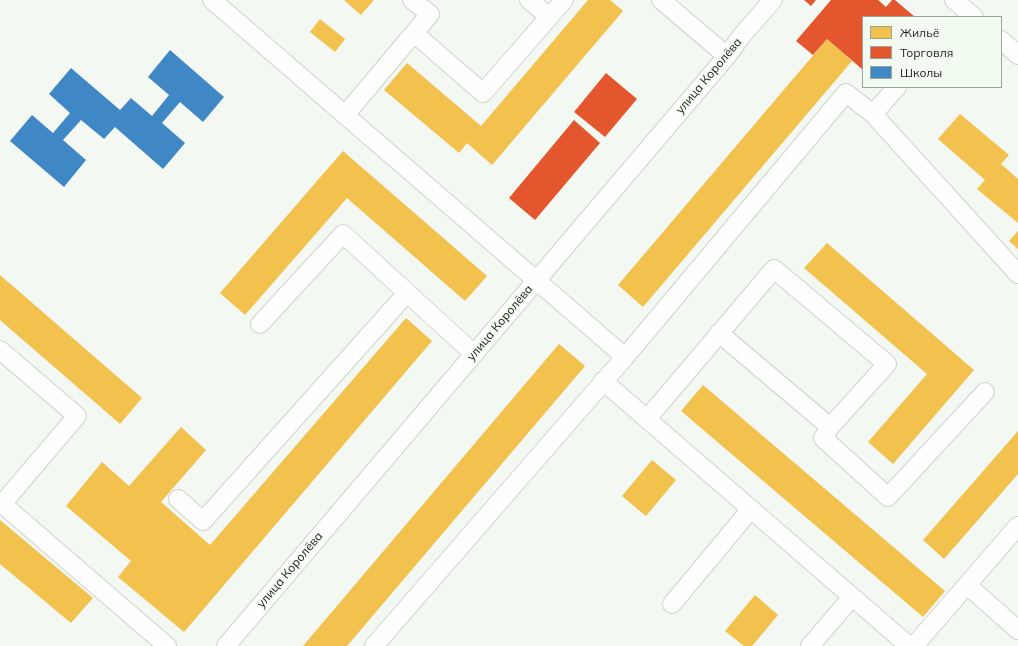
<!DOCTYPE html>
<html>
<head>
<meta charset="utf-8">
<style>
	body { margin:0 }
	#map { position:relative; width:1018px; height:646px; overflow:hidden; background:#f3f8f2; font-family:Mulish,sans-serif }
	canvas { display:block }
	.legend { position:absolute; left:862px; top:16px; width:140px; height:72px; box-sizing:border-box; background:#f1fbef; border:1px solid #9ca39a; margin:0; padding:5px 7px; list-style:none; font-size:12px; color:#1c1f1b }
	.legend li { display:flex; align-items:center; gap:8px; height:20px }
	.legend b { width:20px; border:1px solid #9ca39a }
</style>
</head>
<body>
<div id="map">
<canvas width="1018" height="646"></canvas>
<ul class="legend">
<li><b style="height:11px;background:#f2c14e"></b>Жильё</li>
<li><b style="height:11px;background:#e4572e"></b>Торговля</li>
<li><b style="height:11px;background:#3f88c5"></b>Школы</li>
</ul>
</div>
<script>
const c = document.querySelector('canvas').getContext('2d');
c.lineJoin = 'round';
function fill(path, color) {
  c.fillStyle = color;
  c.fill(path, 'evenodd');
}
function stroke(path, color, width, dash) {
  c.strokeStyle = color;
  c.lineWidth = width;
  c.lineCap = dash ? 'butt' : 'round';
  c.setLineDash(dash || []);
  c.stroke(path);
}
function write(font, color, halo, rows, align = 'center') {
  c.font = font + ' Mulish,sans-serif';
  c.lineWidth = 4;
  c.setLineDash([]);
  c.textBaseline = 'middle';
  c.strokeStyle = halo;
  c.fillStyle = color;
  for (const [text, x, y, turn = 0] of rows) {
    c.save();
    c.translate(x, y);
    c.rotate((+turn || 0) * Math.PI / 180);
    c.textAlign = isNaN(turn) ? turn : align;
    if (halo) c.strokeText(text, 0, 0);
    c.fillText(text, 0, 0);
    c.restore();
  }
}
fill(new Path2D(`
	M344,0H374L361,15Z
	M588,0H610L623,11L492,165L467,143L459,153L384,90L407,63L481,126Z
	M320,19L345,39L335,52L310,32Z
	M827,39L852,61L643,307L618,285Z
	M960,114L1009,155L1001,164L1018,179V223L977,189L985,180L938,139Z
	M343,151L487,276L465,301L347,198L245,315L220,293Z
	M1018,231V249L1009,241Z
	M827,243L974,370L893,464L868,442L927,374L804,268Z
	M0,275L142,398L120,424L0,320Z
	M406,318L432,341L184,632L118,577L131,561L66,506L102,462L129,486L181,427L206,450L161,502L210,545Z
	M559,344L585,366L347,646H303Z
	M703,385L945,591L923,617L681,411Z
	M1018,431V474L944,559L923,540Z
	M652,460L676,480L646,516L622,496Z
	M0,520L93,598L71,623L0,564Z
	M755,595L778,615L752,646H744L725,631Z`), '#f2c14e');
fill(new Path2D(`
	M804,0H816L811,6Z
	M831,0H878L886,7L892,0H895L915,17H863V70L827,39L813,55L796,41Z
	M606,73L637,99L605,137L574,112Z
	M574,120L600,143L535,220L509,198Z`), '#e4572e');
fill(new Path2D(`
	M170,50L224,97L203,122L180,102L162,123L185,143L163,169L115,127L104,139L81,120L63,140L86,160L64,187L10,141L32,115L53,133L70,113L49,94L71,68L120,110L131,98L152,116L169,95L148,77Z`), '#3f88c5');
const minor = new Path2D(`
	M212,0L625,357L374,646
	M412,0L430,14L414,33
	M529,0L549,17
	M661,0L727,56
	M954,0L974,17
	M1001,40L1018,55
	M873,114L1018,274
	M345,115L414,33L483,93L564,0
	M260,324L343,234L474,354
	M719,333L830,427
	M0,350L77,416L2,504
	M625,357L846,93L873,114L897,87
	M603,381L909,646
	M647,419L774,269L887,364L830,427L823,438L888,497L985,392
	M178,499L203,521L407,293
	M0,502L167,646
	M967,585L1018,630
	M672,604L751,509
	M226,646L727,56L743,34L773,0
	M810,646L852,597
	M914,646L1018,526`);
stroke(minor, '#cfd3ce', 20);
stroke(minor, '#fdfefd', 18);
write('12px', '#1c1f1b', '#f1fbef', [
	["улица Королёва",709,76,-50],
	["улица Королёва",500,323,-50],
	["улица Королёва",290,570,-50]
]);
</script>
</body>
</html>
